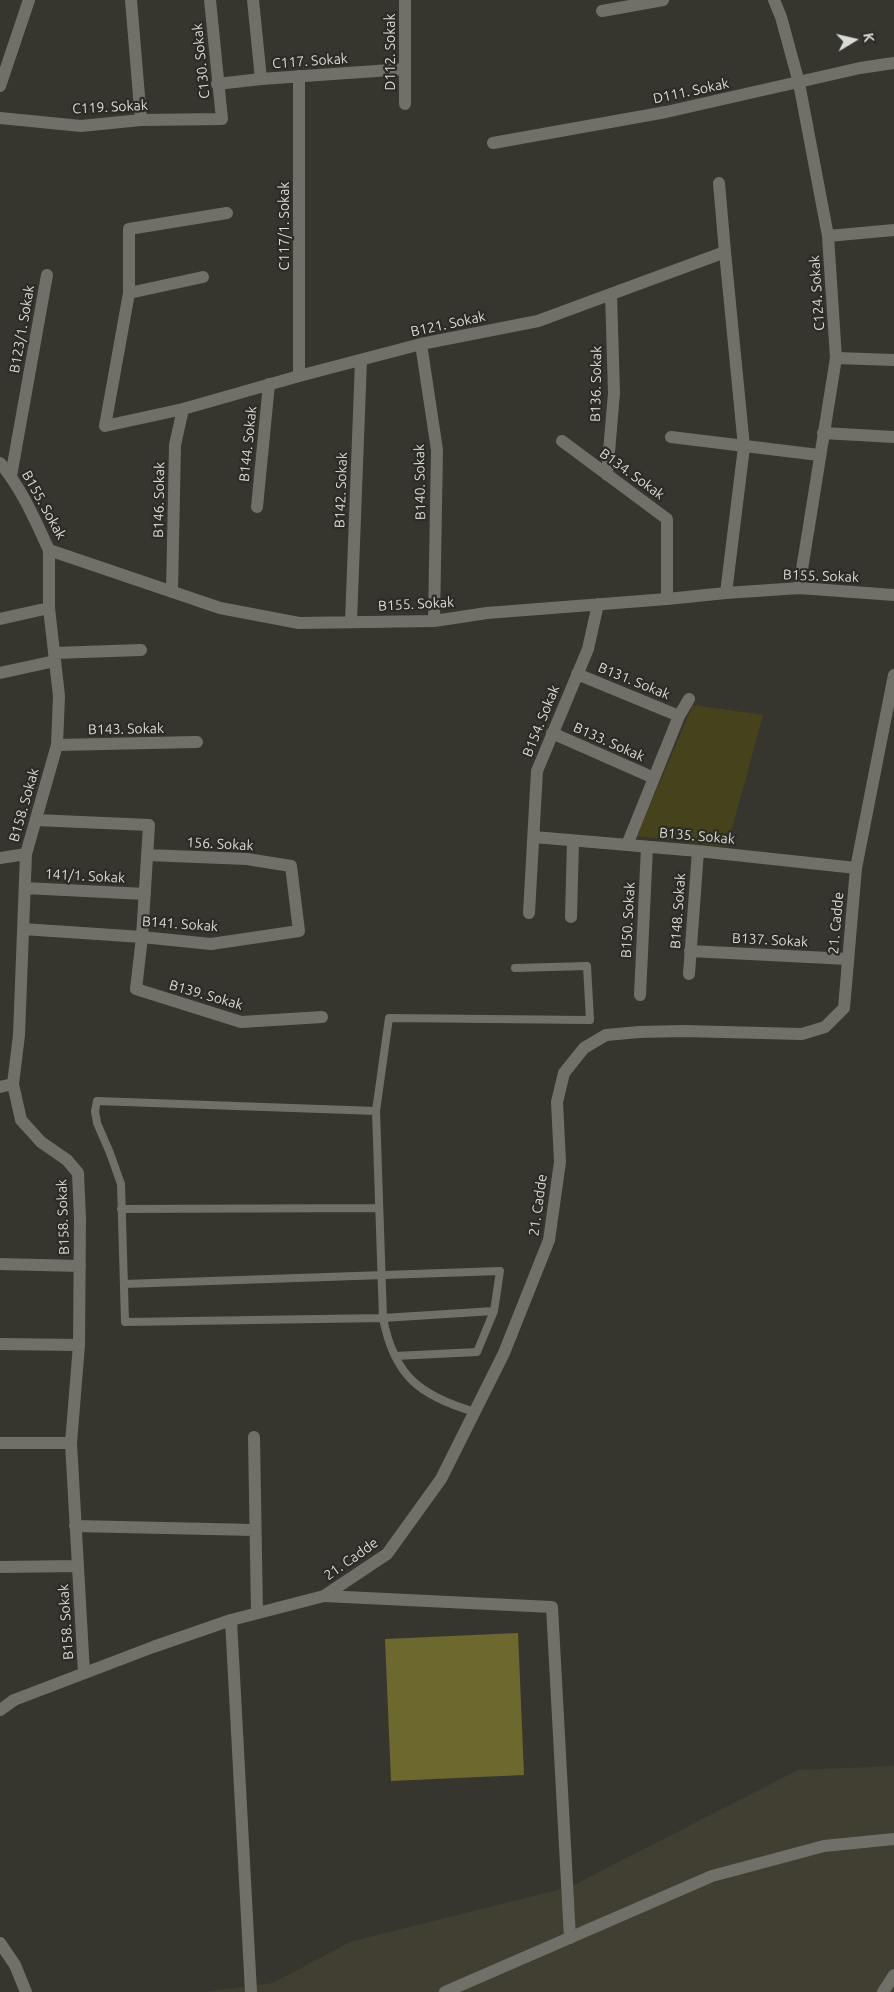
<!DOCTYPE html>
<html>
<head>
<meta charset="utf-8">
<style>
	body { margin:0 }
	#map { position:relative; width:894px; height:1992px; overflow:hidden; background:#36362f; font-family:Ubuntu,sans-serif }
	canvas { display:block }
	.north { position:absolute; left:829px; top:15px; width:50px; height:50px; -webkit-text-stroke:4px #2c2c25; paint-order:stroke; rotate:81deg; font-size:14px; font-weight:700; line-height:20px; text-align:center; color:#dcdcd7 }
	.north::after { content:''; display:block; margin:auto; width:18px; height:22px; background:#dcdcd7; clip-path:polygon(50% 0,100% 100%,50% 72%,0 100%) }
</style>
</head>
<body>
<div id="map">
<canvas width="894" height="1992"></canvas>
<div class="north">K</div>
</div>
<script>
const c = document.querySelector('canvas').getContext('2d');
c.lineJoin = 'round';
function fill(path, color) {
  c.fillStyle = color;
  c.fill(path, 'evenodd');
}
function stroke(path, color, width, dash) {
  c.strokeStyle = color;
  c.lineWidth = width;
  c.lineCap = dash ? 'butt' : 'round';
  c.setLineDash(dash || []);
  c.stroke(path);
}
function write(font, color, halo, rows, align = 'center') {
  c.font = font + ' Ubuntu,sans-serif';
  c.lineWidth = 4.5;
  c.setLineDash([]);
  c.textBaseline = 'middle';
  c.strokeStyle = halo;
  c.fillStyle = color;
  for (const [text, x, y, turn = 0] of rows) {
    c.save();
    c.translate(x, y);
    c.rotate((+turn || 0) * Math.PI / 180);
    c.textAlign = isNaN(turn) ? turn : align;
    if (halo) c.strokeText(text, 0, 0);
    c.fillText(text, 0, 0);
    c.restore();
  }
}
fill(new Path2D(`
	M894,1766V1992H204L273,1983L350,1942L570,1887L798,1770Z`), '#403f32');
fill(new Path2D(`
	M693,705L763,715L727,847L637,836Z`), '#46431c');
fill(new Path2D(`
	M518,1633L524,1775L391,1781L385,1639Z`), '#6d682e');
stroke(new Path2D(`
	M376,1111L97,1101L95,1111L97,1123L110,1153L121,1184L125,1322L383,1318L494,1311
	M121,1209L379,1208
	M124,1284L500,1271L494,1311L477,1352L395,1356
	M475,1412C420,1396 394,1376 383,1318L376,1111L389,1018L590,1020L587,966L515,968`), '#717068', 8);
stroke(new Path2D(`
	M131,0L141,120
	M253,0L261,79
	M405,0V104
	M774,0L781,17L799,83L828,236L836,358L799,588
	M602,11L663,0
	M217,84L261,79L405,69
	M0,118L81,126L141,120L222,119L210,0
	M493,143L666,112L860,68L894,63
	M227,213L129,229V293L105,426L183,409L299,376L421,344L538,321L725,252L719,183
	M828,236L894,230
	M725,252L744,447L726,593
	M129,293L203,277
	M421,344L437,450L434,621
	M836,358L894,360
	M299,376V76
	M823,433L894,437
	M671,437L819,455
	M562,441L667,519V599
	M0,463C22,489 35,520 49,550L220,608L299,623L434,621L487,613L667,599L726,593L799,588L894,595
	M607,475L614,393L611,294
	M11,476L47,275
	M257,507L269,384
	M49,550V608L59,696L57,745L26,854L19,1035L13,1084L21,1120L41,1142L67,1160L78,1173L80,1218L79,1345L71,1443L84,1673
	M172,592L175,445L183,409
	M0,619L49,608
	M351,622L361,360
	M54,653L141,650
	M0,673L55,661
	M577,674L679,716
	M552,733L654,778
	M57,745L197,742
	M36,820L149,825L142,937L136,989L241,1022L322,1017
	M534,837L698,851L856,868
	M627,845L679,716L689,699
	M0,858L26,854
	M25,888L145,894
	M529,913L537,771L588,649L598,604
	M571,917L573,841
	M23,929L142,937L211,944L299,931L291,866L247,859L147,855
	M690,951L848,959
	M689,974L698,851
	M640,995L647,847
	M0,1087L13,1084
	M0,1264L80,1266
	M0,1344L79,1345
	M254,1437L257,1613
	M0,1443H71
	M75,1526L255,1530
	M0,1567L77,1566
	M324,1596L552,1607L570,1938
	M231,1620L251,1992
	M0,1943L15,1965L26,1992`), '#717068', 12);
stroke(new Path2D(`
	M445,1992L712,1876L824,1846L894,1839`), '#717068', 12);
stroke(new Path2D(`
	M0,86L29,0
	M0,1710L14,1700L153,1647L231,1620L324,1596L387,1554L441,1479L504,1353L549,1240L560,1162L557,1102L564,1073L584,1048L606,1035L639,1032L684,1031L802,1034L825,1027L844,1008L856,868L894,675
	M883,1992L894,1975`), '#717068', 12);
write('14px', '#dcdcd7', '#2c2c25', [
	["D112. Sokak",390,52,-90],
	["C130. Sokak",201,61,-96],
	["C117. Sokak",310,61,-4],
	["D111. Sokak",691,91,-12],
	["C119. Sokak",110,107,-3],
	["C117/1. Sokak",284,226,-90],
	["C124. Sokak",817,293,-94],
	["B121. Sokak",448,324,-12],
	["B123/1. Sokak",22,329,-80],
	["B136. Sokak",596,384,-89],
	["B144. Sokak",248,444,-84],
	["B134. Sokak",632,474,36],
	["B140. Sokak",420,482,-91],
	["B142. Sokak",341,490,-88],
	["B146. Sokak",159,500,-89],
	["B155. Sokak",44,505,61],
	["B155. Sokak",821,576,2],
	["B155. Sokak",416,604,-3],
	["B131. Sokak",634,681,22],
	["B154. Sokak",541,721,-68],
	["B143. Sokak",126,729,-1],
	["B133. Sokak",609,742,24],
	["B158. Sokak",24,805,-74],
	["B135. Sokak",697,836,5],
	["156. Sokak",220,844,3],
	["141/1. Sokak",85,876,3],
	["B148. Sokak",678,911,-86],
	["B150. Sokak",628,920,-87],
	["21. Cadde",836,923,-85],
	["B141. Sokak",180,924,4],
	["B137. Sokak",770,940,3],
	["B139. Sokak",206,995,16],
	["21. Cadde",538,1205,-82],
	["B158. Sokak",63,1217,-92],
	["21. Cadde",351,1559,-35],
	["B158. Sokak",66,1622,-94]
]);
</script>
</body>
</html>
